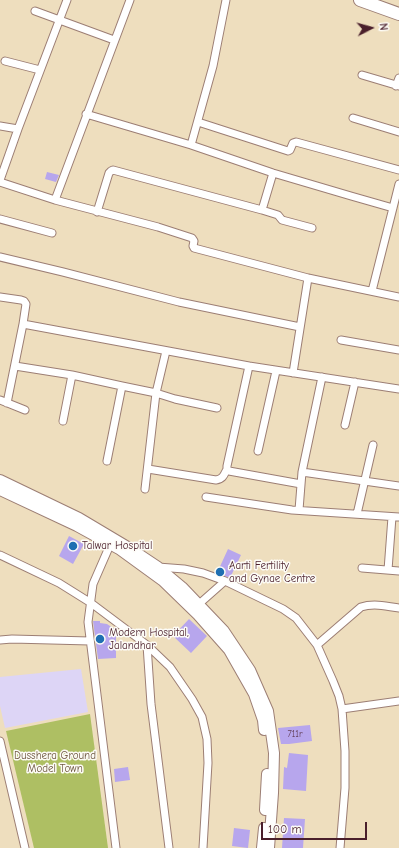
<!DOCTYPE html>
<html>
<head>
<meta charset="utf-8">
<style>
	body { margin:0 }
	#map { position:relative; width:399px; height:848px; overflow:hidden; background:#eedebe; font-family:"Comic Neue",sans-serif }
	canvas { display:block }
	.north { position:absolute; left:351px; top:8px; width:40px; height:40px; -webkit-text-stroke:3px #fdfcf7; paint-order:stroke; rotate:84deg; font-size:11px; font-weight:700; line-height:16px; text-align:center; color:#4a1f2b }
	.north::after { content:''; display:block; margin:auto; width:14px; height:18px; background:#4a1f2b; clip-path:polygon(50% 0,100% 100%,50% 72%,0 100%) }
	.scale { position:absolute; left:261px; top:822px; width:106px; height:18px; box-sizing:border-box; border:2px solid #4a1f2b; border-top:0; padding-left:5px; font-size:12px; line-height:14px; white-space:nowrap; color:#4a1f2b; -webkit-text-stroke:3px #fdfcf7; paint-order:stroke }
</style>
</head>
<body>
<div id="map">
<canvas width="399" height="848"></canvas>
<div class="north">N</div>
<div class="scale">100 m</div>
</div>
<script>
const c = document.querySelector('canvas').getContext('2d');
c.lineJoin = 'round';
function fill(path, color) {
  c.fillStyle = color;
  c.fill(path, 'evenodd');
}
function stroke(path, color, width, dash) {
  c.strokeStyle = color;
  c.lineWidth = width;
  c.lineCap = dash ? 'butt' : 'round';
  c.setLineDash(dash || []);
  c.stroke(path);
}
function write(font, color, halo, rows, align = 'center') {
  c.font = font + ' "Comic Neue",sans-serif';
  c.lineWidth = 3;
  c.setLineDash([]);
  c.textBaseline = 'middle';
  c.strokeStyle = halo;
  c.fillStyle = color;
  for (const [text, x, y, turn = 0] of rows) {
    c.save();
    c.translate(x, y);
    c.rotate((+turn || 0) * Math.PI / 180);
    c.textAlign = isNaN(turn) ? turn : align;
    if (halo) c.strokeText(text, 0, 0);
    c.fillText(text, 0, 0);
    c.restore();
  }
}
fill(new Path2D(`
	M81,669L88,712L5,728L0,706V677Z`), '#ddd5f6');
fill(new Path2D(`
	M90,714L108,848H34L6,731Z`), '#aebf63');
fill(new Path2D(`
	M47,172L59,175L56,182L45,179Z
	M69,536L84,544L73,564L59,556Z
	M228,549L241,555L230,578L217,573Z
	M189,619L207,636L191,653L173,636Z
	M93,621H100V623L107,624L116,630V658L98,659Z
	M310,725L312,741L289,744H281L278,728Z
	M289,753L308,755L306,791L283,789L284,767L287,768Z
	M128,767L130,780L115,782L114,769Z
	M284,818L305,819L303,848H282Z
	M234,828L250,830L248,848L232,846Z`), '#b7a6ed');
const street = new Path2D(`
	M35,11L114,40
	M5,61L40,70
	M362,75L399,86
	M396,86L399,78
	M86,114L191,145L273,173L351,196L393,208
	M353,118L399,132
	M198,122L288,151L290,150L293,143L296,142L399,170
	M0,126L18,129
	M191,145L213,66L226,0
	M0,180L18,129L67,0
	M0,182L55,200L158,227L192,238L194,241L193,246L194,248L308,278L399,297
	M55,200L130,0
	M262,210L273,173
	M97,212L109,173L111,171L113,170L262,210L278,215L282,220L312,228
	M0,219L52,233
	M0,257L63,272L179,302L300,327
	M372,291L399,184
	M0,297L21,300L24,301L26,304L23,324L7,403
	M23,324L249,366L399,389
	M341,340L399,350
	M15,366L72,375L122,386L156,393L175,399L217,408
	M249,366L227,466V469L229,471L301,484
	M293,373L308,278
	M0,400L25,410
	M63,421L72,375
	M345,425L355,382
	M258,451L276,371
	M107,461L122,386
	M148,469L216,480C223,479 224,475 227,469
	M302,472L399,486
	M145,489L156,393L166,351
	M206,497L292,510L399,517
	M299,510L302,472L322,377
	M357,514L373,445
	M110,545L93,584L88,622L116,848
	M0,555L59,583L91,603L147,645L170,667L192,699L202,717L207,739L208,763L203,848
	M158,567L184,569L203,573L225,581L283,609L296,618L317,645L333,681L339,696L342,709L345,751V788L340,848
	M362,568L399,571
	M388,570L392,517
	M199,604L225,581
	M0,640L12,639L90,641
	M147,645L151,704L169,848
	M317,645L361,607C373,603 387,606 399,608
	M342,709L399,701
	M0,741L25,848`);
const secondary = new Path2D(`
	M0,480L79,518L131,549L158,567L182,587L224,631L250,670L268,711L274,753L273,793L269,848
	M0,490L77,526L119,549L163,581L198,615L229,650L254,694L263,720L264,730
	M265,810L267,774
	M262,848L264,828`);
const highway = new Path2D(`
	M360,0L399,14`);
stroke(street, '#9c7e74', 9);
stroke(secondary, '#9c7e74', 12);
stroke(highway, '#9c7e74', 14);
stroke(street, '#fff', 7);
stroke(secondary, '#fff', 10);
stroke(highway, '#fff', 12);
for (const [x, y, r, color] of [
	[73,546,5,"#1f6fb2"],
	[220,572,5,"#1f6fb2"],
	[100,639,5,"#1f6fb2"]
]) {
  const dot = new Path2D();
  dot.arc(x, y, r, 0, 2 * Math.PI);
  c.fillStyle = color;
  c.fill(dot);
  stroke(dot, '#fdfcf7', 1.5);
}
write('9px', '#65415c', null, [
	["711r",295,734]
]);
write('11px', '#4a1f2b', '#fdfcf7', [
	["Talwar Hospital",82,546],
	["Aarti Fertility",229,566],
	["and Gynae Centre",229,579],
	["Modern Hospital,",109,633],
	["Jalandhar",109,646]
], 'left');
write('11px', '#6d573f', '#fdfcf7', [
	["Dusshera Ground",55,756],
	["Model Town",55,769]
]);
</script>
</body>
</html>
